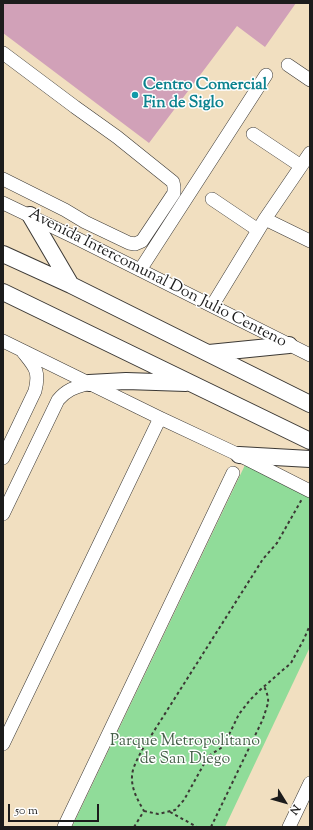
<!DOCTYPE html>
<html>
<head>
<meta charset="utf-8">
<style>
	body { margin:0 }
	#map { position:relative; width:313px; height:830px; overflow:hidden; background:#f1dfc0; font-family:"Sorts Mill Goudy",serif }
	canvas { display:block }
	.frame { position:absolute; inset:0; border:4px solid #1c1c1c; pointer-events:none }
	.north { position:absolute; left:265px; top:782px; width:40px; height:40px; -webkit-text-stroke:3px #fff; paint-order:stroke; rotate:127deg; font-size:11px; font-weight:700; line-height:16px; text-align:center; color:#1c1c1c }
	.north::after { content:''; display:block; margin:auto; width:14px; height:18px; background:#1c1c1c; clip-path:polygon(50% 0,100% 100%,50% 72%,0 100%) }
	.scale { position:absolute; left:8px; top:804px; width:91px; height:18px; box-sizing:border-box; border:2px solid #1c1c1c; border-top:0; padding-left:5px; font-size:12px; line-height:14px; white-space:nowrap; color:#1c1c1c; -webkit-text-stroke:3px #fff; paint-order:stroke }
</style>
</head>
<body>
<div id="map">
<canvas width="313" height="830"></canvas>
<div class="frame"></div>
<div class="north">N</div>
<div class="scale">50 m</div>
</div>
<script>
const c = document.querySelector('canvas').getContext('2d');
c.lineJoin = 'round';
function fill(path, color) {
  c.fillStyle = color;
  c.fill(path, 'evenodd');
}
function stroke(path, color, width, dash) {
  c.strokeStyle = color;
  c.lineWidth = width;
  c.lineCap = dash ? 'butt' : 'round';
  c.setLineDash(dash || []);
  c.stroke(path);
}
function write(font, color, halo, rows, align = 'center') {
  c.font = font + ' "Sorts Mill Goudy",serif';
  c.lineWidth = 3;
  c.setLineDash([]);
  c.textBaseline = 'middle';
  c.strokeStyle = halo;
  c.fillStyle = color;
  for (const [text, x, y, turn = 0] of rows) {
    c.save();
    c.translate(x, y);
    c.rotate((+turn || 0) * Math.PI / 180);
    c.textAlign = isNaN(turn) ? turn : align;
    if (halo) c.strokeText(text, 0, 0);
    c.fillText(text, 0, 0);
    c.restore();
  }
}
fill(new Path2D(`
	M245,465L310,497V647L225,827H72Z`), '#90dc99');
fill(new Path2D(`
	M3,3H296L265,47L237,26L149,143L3,33Z`), '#d1a1b8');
const minor = new Path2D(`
	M3,53L75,107L117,137L173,182L174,187V193L142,241L135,244L129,243L85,222L65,210L3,179
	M288,65L310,80
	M253,134L301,166
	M212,199L258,230
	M3,203L76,238L310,355
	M265,219L310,241
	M140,270L266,75
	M212,306L265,219L310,153
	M3,341L160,418L239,455L310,491
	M3,458L35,391C40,371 35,367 23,352
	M3,514L58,400C67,389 76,387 89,383
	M3,744L160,418
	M64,827L233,473
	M289,827L310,783`);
const major = new Path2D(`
	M30,215L71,285
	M3,254L71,285L310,404
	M3,292L310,441
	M209,353L289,345
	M89,383L126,381L186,383
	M239,455L310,459`);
stroke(minor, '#3c3935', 14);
stroke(major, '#3c3935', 18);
stroke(new Path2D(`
	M144,811L158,814L175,810L184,800L204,764L210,755L221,748L225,743L239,714L250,700L260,690L291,663L304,639L310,625
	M170,812L197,827
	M134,827L144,811C137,799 129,785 133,770C135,763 139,756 142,750L263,559L277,543L302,499
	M211,827L263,719C268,702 271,702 264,686`), '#3c3935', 2, [3, 3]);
stroke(minor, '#fff', 13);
stroke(major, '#fff', 16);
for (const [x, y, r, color] of [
	[135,95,4,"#0f9aa8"]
]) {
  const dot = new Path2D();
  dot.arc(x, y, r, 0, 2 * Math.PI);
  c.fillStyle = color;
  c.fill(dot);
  stroke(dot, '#fff', 1.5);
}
write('bold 16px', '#0d838f', '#fff', [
	["Centro Comercial",143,86],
	["Fin de Siglo",143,104]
], 'left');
write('16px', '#1c1c1c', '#fff', [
	["Avenida Intercomunal Don Julio Centeno",157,279,27]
]);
write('16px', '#455f48', '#fff', [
	["Parque Metropolitano",185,742],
	["de San Diego",185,760]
]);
</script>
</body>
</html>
